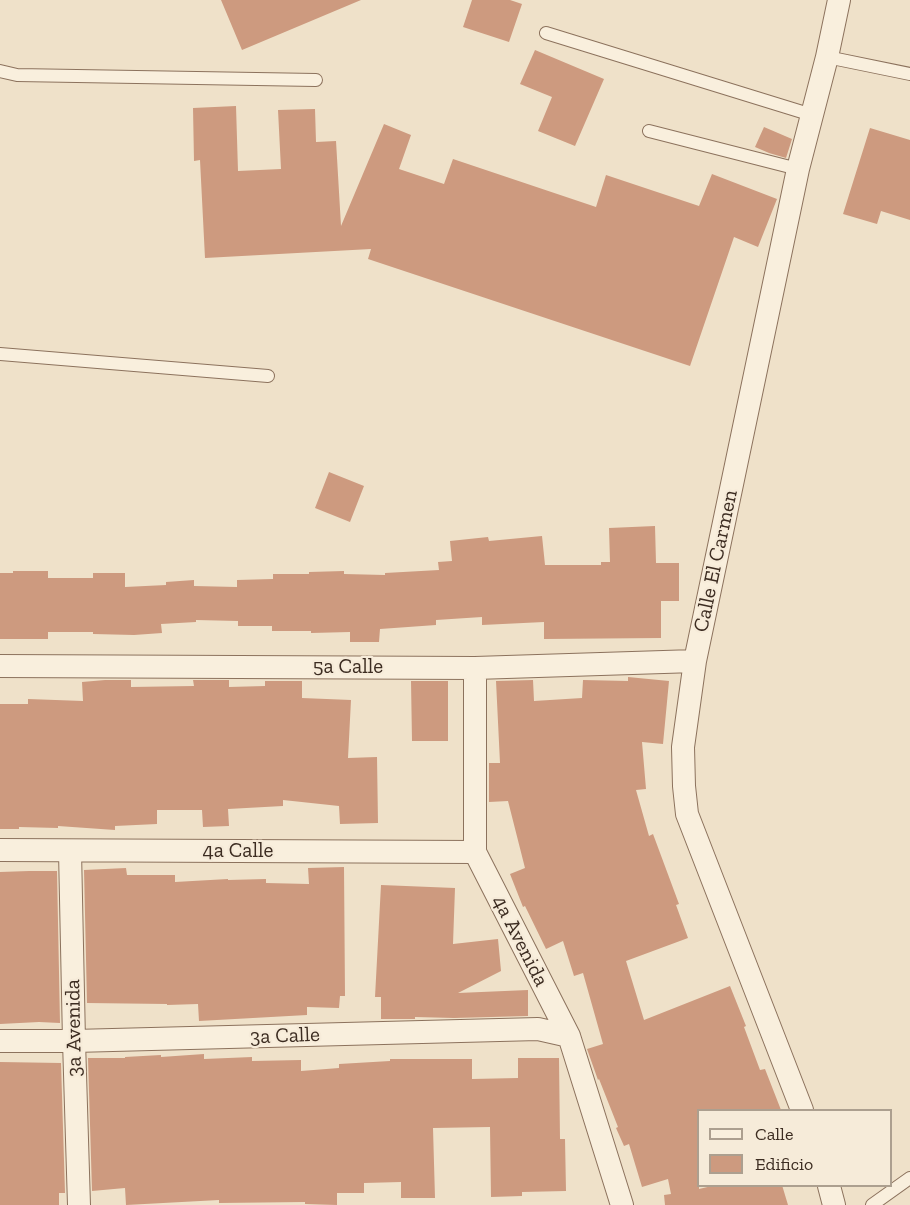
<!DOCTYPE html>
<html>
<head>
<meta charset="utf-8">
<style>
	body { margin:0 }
	#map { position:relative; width:910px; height:1205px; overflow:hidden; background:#efe1c9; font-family:"Zilla Slab",serif }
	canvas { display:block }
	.legend { position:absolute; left:697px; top:1109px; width:195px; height:78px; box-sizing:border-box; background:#f6ebd9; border:2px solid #ac9f8f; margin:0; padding:8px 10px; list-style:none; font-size:18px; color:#3c2c21 }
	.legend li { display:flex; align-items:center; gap:12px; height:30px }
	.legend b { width:30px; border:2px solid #ac9f8f }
</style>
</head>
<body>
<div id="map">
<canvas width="910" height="1205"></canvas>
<ul class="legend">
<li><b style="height:8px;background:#f9efdd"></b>Calle</li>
<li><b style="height:16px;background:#cd9a7f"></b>Edificio</li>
</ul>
</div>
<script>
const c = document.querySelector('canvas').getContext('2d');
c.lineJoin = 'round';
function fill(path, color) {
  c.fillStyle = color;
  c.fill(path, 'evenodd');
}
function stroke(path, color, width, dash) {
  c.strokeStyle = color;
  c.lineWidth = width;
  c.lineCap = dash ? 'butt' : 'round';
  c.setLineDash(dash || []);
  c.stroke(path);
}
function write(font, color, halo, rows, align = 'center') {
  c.font = font + ' "Zilla Slab",serif';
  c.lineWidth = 4.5;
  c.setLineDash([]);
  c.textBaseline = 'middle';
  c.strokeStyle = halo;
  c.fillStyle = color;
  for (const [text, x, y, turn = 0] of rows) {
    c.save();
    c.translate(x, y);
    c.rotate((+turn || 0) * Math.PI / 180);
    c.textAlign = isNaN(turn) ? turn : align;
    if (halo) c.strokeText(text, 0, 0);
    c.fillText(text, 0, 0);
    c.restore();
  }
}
fill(new Path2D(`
	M221,0H361L242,50Z
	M472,0H510L522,4L509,42L463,27Z
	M535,50L604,79L575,146L538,131L552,97L520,84Z
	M236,106L238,171L281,169L278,110L315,109L316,142L336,141L341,226L384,124L411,135L399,169L444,184L453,159L596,207L606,175L699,206L712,174L777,199L758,247L734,237L690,366L368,259L371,249L205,258L200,160L194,161L193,108Z
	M764,127L792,139L786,158L769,153L755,147Z
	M870,128L910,140V220L881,211L877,224L843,214Z
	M329,472L364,486L350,522L315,508Z
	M655,526L656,563H679V601H661V638L544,639V622L482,625V617L436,620V625L380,629L379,642H350V632L311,633V631H272V626H238V621L196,620V622L161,624L162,633L134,635L93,634V632H48V639H0V573H13V571H48V578H93V573H125V587L166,585V582L194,580V586L237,587V580L273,579V574H309V572L344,571V574L385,575V573L439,570L438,562L452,561L450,541L488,537L489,541L542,536L545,565H601V562H610L609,528Z
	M628,677L669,681L663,744L642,742L646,789L636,790L649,836L653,834L679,904L676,905L688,938L626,961L644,1020L730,986L746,1026L744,1027L760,1070L765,1069L781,1110H699V1189L716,1185H782L788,1205H665L664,1195L671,1194L668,1179L642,1187L629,1144L624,1146L616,1128L618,1127L599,1079L598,1080L587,1049L603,1044L583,973L574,976L563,941L546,949L525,906L523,907L510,874L525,868L508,801L489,802V763H500L496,681L533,680L534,701L582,698L583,680L628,681Z
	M105,680H131V687L194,686L193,680H229V687L265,686V681H302V698L351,700L348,758L377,757L378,823L340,824L339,806L283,800V806L228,809L229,826L203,827L202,810H157V824L115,826V830L58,826V828L19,827V829H0V704H28V699L83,701L82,682Z
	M411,681H448V741H412Z
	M344,867L345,996H340L339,1008L307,1007V1015L199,1021L198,1004L167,1005V1004L87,1003L84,870L126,868L127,875H175V882L228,879V880L266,879V883L309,884L308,868Z
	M29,871H57L60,1023L39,1022L0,1024V872Z
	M381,885L455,888L453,944L498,939L501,971L458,993L528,990V1016L454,1018L415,1017V1019H381V997H375Z
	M204,1054V1059L252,1057V1061L301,1060V1071L339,1068V1064L390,1061V1059H472V1079L518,1078V1058H559L560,1139H565L566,1191L522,1192V1196L491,1197L490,1127L433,1128L435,1198H401V1182L364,1183V1193H337V1205L305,1204V1202L219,1203V1200L126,1205L125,1188L92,1191L88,1058H125V1057L161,1055V1057Z
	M0,1062L61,1063L65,1193H59V1205H0Z`), '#cd9a7f');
const service = new Path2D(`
	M546,33L812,115
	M827,57L910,74
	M0,71L17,75L316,80
	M649,131L798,169
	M0,354L268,376
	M872,1205L910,1178`);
const minor = new Path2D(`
	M0,666L475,668L695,661
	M475,668V852L569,1036L622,1205
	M0,850L475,852
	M70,851L74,1041L79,1205
	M0,1041H74L538,1029L569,1036
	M802,1110L687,814L684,786L683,747L695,661L798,169L827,57L839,0
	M829,1186L834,1205`);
stroke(service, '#8c725d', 14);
stroke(minor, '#8c725d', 24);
stroke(service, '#f9efdd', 12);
stroke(minor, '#f9efdd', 22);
write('21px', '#3c2c21', '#f6ebd9', [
	["Calle El Carmen",716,561,-78],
	["5a Calle",348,667],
	["4a Calle",238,851],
	["4a Avenida",520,941,63],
	["3a Avenida",74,1028,-91],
	["3a Calle",285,1036,-2]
]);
</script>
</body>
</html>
